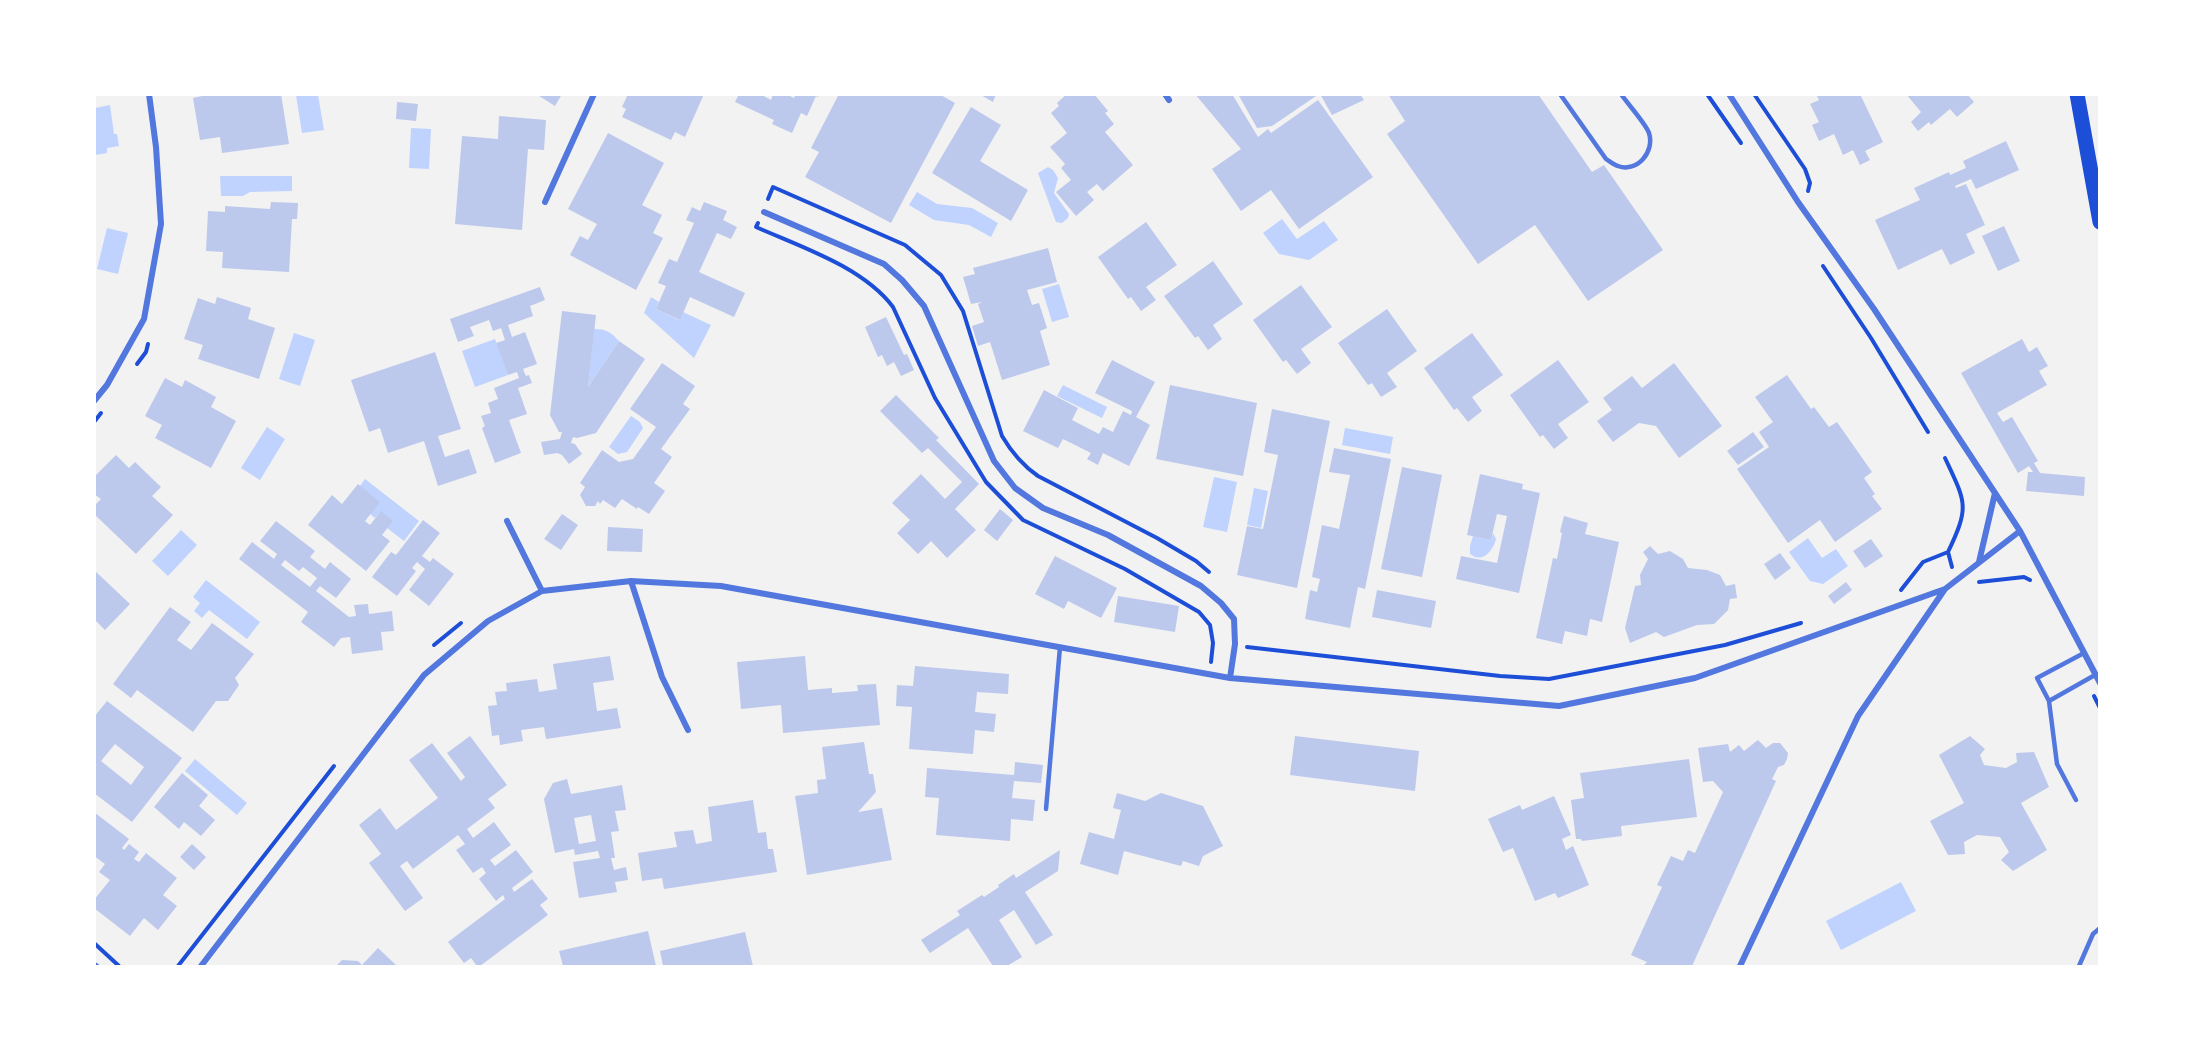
<!DOCTYPE html>
<html>
<head>
<meta charset="utf-8">
<style>
	body { margin:0 }
	#map { position:relative; width:2194px; height:1061px; overflow:hidden; background:#f2f2f2; font-family:Merriweather,serif }
	canvas { display:block }
	.frame { position:absolute; inset:0; border:96px solid #fff; pointer-events:none }
</style>
</head>
<body>
<div id="map">
<canvas width="2194" height="1061"></canvas>
<div class="frame"></div>
</div>
<script>
const c = document.querySelector('canvas').getContext('2d');
c.lineJoin = 'round';
function fill(path, color) {
  c.fillStyle = color;
  c.fill(path, 'evenodd');
}
function stroke(path, color, width, dash) {
  c.strokeStyle = color;
  c.lineWidth = width;
  c.lineCap = dash ? 'butt' : 'round';
  c.setLineDash(dash || []);
  c.stroke(path);
}
fill(new Path2D(`
	M296,95H318L324,130L302,133Z
	M110,105L114,134H117L119,146L107,148V153L95,155V108Z
	M411,128L431,129L429,169L409,168Z
	M1048,167L1053,170L1058,178L1054,193L1069,214L1068,218L1062,223L1056,222L1038,173Z
	M220,176H292V191L250,192L243,196H221Z
	M917,192L937,204L972,208L998,223L991,237L969,225L934,220L909,205Z
	M1282,219L1297,239L1324,221L1338,240L1309,260L1279,254L1263,233Z
	M107,228L128,233L118,274L97,269Z
	M1059,284L1069,317L1052,322L1042,289Z
	M651,297L659,302L656,309L679,320L683,312L711,325L694,358L644,313Z
	M594,329C606,329 611,332 619,341L588,387Z
	M294,333L315,340L300,386L279,379Z
	M495,339L508,375L475,387L462,351Z
	M1063,385L1107,407L1102,418L1057,396Z
	M631,416L640,422L643,428L627,452L618,454L609,447Z
	M267,427L285,439L260,480L241,468Z
	M1345,428L1393,437L1390,454L1342,445Z
	M1214,477L1237,482L1227,532L1203,527Z
	M365,479L419,521L404,541L387,528L381,512L375,518L370,514L360,486Z
	M1254,488L1268,491L1261,528L1247,525Z
	M181,530L197,545L168,576L152,561Z
	M1493,533L1496,539C1493,551 1482,564 1470,554V546L1473,536L1491,540Z
	M1808,538L1822,558L1836,549L1848,566L1823,584L1810,581L1789,552Z
	M206,580L260,622L247,639L209,610L202,618L194,611L200,603L193,597Z
	M195,759L247,803L237,815L185,771Z
	M1901,882L1916,911L1841,950L1826,921Z`), '#bfd3fe');
fill(new Path2D(`
	M211,94H281L289,144L222,153L220,137L200,140L193,98Z
	M536,94H562L555,106Z
	M628,94H704L685,137L675,132L671,140L622,117L626,109L622,107Z
	M739,94H760L771,100L773,94H786L794,98L796,94H820L818,97L816,96L807,116L801,113L792,133L772,124L774,120L735,102Z
	M839,94H939L955,103L891,223L805,177L819,152L811,148Z
	M979,94H996L993,102Z
	M1067,94H1094L1108,111L1105,113L1114,124L1105,132L1133,165L1103,191L1097,184L1087,192L1094,200L1076,216L1056,192L1071,180L1061,168L1065,164L1050,147L1067,133L1051,113L1059,106L1057,103Z
	M1195,94H1232L1258,137L1268,129L1271,133L1318,100L1373,177L1299,229L1271,190L1241,211L1212,169L1241,149Z
	M1238,94H1319L1272,126L1257,128Z
	M1320,94H1360L1364,100L1332,115Z
	M1388,94H1538L1592,172L1604,165L1663,250L1588,301L1535,225L1478,264L1387,134L1405,121Z
	M1816,94H1860L1883,142L1865,151L1870,160L1860,165L1853,150L1843,155L1834,134L1819,141L1812,125L1819,122L1810,104L1819,100Z
	M1906,94H1967L1974,102L1957,117L1950,109L1931,125L1929,122L1918,131L1911,122L1921,112Z
	M397,102L418,104L416,121L396,119Z
	M971,107L1001,125L980,161L1028,190L1011,221L932,173Z
	M499,116L546,120L544,150L528,149L522,230L455,224L462,136L498,139Z
	M608,133L664,163L642,205L662,215L653,233L663,238L636,290L570,255L580,236L588,240L597,224L568,209Z
	M2006,141L2019,170L1976,189L1971,179L1955,186L1956,188L1966,184L1985,225L1966,234L1975,253L1950,265L1942,249L1898,270L1875,220L1920,200L1914,188L1949,172L1950,175L1966,168L1963,161Z
	M271,202L298,203L297,219H292L289,272L222,268L223,252L206,251L208,211L225,212V206L270,209Z
	M704,202L727,211L723,220L737,227L731,239L717,233L699,272L745,293L734,317L690,297L680,320L656,309L666,286L658,283L669,259L677,262L694,223L686,220L692,207L700,211Z
	M1146,222L1177,265L1146,287L1156,300L1141,311L1131,297L1128,299L1098,257Z
	M2004,226L2020,261L1998,271L1982,236Z
	M1048,248L1057,282L1027,290L1032,305L1039,303L1047,328L1040,331L1050,365L1002,380L990,342L978,346L972,326L984,322L978,304L982,302L971,304L963,277L975,274L973,268Z
	M1213,261L1243,304L1213,325L1222,339L1208,350L1198,336L1195,338L1164,296Z
	M1301,285L1332,327L1301,349L1311,363L1297,374L1286,360L1283,362L1253,320Z
	M540,287L545,300L530,306L533,316L508,325L512,337L525,332L537,364L523,369L526,376L529,375L532,383L518,388L527,414L509,420L521,453L495,463L482,428L485,426L481,416L491,413L488,403L498,399L494,388L519,378L517,372L508,375L496,343L505,340L501,328L493,331L489,320L470,327L474,336L458,342L450,319Z
	M217,297L251,308L248,319L275,328L259,379L198,359L203,345L184,339L198,298L215,304Z
	M1387,309L1417,351L1387,373L1397,387L1381,397L1372,383L1368,385L1338,343Z
	M562,311L596,315L588,387L619,341L645,359L596,433L577,438L573,437L571,443L575,444L582,454L569,464L562,455L557,453L544,455L541,442L560,439L562,432H559L550,415Z
	M886,317L904,355L907,354L914,370L901,376L894,362L887,366L882,355L878,357L865,327Z
	M1472,333L1503,375L1472,397L1482,411L1468,422L1457,408L1454,410L1424,368Z
	M2022,339L2029,352L2037,347L2048,366L2039,371L2047,385L1997,413L2003,422L2012,417L2038,461L2034,463L2040,473L2085,477L2084,496L2026,491L2028,472H2033L2029,466L2018,473L1961,373Z
	M435,352L461,429L438,436L445,457L469,449L477,473L438,486L424,441L388,453L380,428L369,432L351,380Z
	M1112,360L1155,382L1136,417L1150,425L1129,466L1103,453L1098,465L1087,459L1091,453L1063,439L1058,448L1023,431L1044,390L1078,408L1072,420L1099,434L1103,427L1113,432L1123,411L1131,415L1132,411L1095,393Z
	M1558,360L1589,402L1558,424L1568,438L1554,449L1543,435L1540,437L1510,395Z
	M662,363L695,386L683,404L690,409L661,449L672,457L654,483L665,491L649,514L638,507L637,509L622,499L615,508L603,500L600,504L598,501L595,506H586L580,495L585,487L580,483L602,450L619,462L633,459L656,427L630,409Z
	M1674,363L1722,426L1679,458L1656,426L1639,423L1613,442L1597,421L1612,410L1603,398L1632,376L1642,388Z
	M1787,375L1811,409L1814,407L1829,427L1837,422L1872,472L1864,478L1875,494L1872,496L1882,509L1835,542L1820,520L1788,543L1737,469L1769,447L1759,432L1773,422L1755,397Z
	M165,378L182,387L185,380L216,397L211,407L236,421L211,468L155,438L162,425L145,416Z
	M1170,385L1257,403L1243,476L1156,459Z
	M896,395L939,438L936,440L979,484L955,509L976,530L947,558L931,541L918,554L897,533L910,520L892,503L921,474L945,499L962,482L928,448L922,453L880,411Z
	M1272,409L1330,421L1297,588L1237,575L1247,526L1263,529L1278,455L1264,452Z
	M1753,432L1764,447L1738,465L1727,451Z
	M1334,448L1391,459L1365,589L1358,587L1350,628L1305,619L1310,590L1317,592L1320,579L1312,577L1322,525L1339,529L1350,475L1329,472Z
	M116,455L129,468L135,462L161,487L152,496L173,515L136,554L94,514V506L101,499L94,494V477Z
	M1402,467L1442,475L1422,577L1381,569Z
	M1480,474L1523,484L1522,489L1540,493L1519,593L1456,579L1461,556L1497,563L1507,516L1497,514L1491,540L1467,535Z
	M358,484L380,502L365,521L370,525L381,511L393,521L382,535L390,541L366,571L308,525L332,495L342,504Z
	M1000,509L1013,520L997,541L984,530Z
	M562,514L578,525L561,550L544,539Z
	M1564,516L1588,523L1585,534L1619,542L1602,622L1590,619L1587,636L1565,631L1562,644L1536,638L1553,558L1557,559L1562,533L1560,532Z
	M423,520L440,533L422,556L430,562L433,558L454,574L429,606L409,590L425,569L417,562L412,568L416,571L397,596L372,577L391,552L396,555Z
	M276,521L315,551L310,557L325,569L330,562L351,579L336,598L320,586L316,591L349,617L356,616L354,605L368,604L369,614L392,611L394,631L381,632L383,650L352,654L350,637L341,638L334,647L301,622L308,612L239,559L252,542L274,559L277,554L260,541ZM285,560L299,571L303,567L317,578L310,587L281,565Z
	M608,527L643,529L642,552L607,551Z
	M1871,539L1883,556L1865,568L1853,551Z
	M1650,546L1658,554L1670,551L1683,559L1688,568L1707,570L1720,575L1726,586L1735,584L1737,598L1730,599L1728,610L1714,624L1697,625L1664,637L1656,632L1630,643L1625,628L1635,586L1641,585L1640,575L1648,559L1643,552Z
	M1780,553L1791,568L1775,580L1764,564Z
	M1055,556L1117,588L1101,618L1068,601L1064,609L1035,594Z
	M94,570L130,604L105,630L94,619Z
	M1846,582L1852,590L1834,604L1828,596Z
	M1377,590L1436,601L1431,628L1372,617Z
	M1118,596L1179,606L1175,632L1114,622Z
	M170,607L191,622L177,640L191,650L212,623L254,654L235,678L239,685L228,701H216L193,732L137,690L131,698L113,684Z
	M610,656L614,680L593,683L597,711L617,708L621,728L546,739L544,727L521,730L523,741L500,745L499,735L492,736L488,706L497,705L495,692L507,691L506,683L537,679L539,692L557,689L553,664Z
	M805,656L808,690L832,688V693L858,691L857,685L876,684L880,725L783,733L781,705L741,709L737,662Z
	M915,666L1009,674L1008,694L977,692L975,712L996,714L994,732L975,730L973,754L909,749L912,707L896,706L897,685L913,686Z
	M107,701L182,758L132,822L94,793V717ZM115,744L144,767L131,785L101,761Z
	M470,736L507,785L488,799L495,808L467,829L473,838L494,822L511,845L490,860L495,866L516,850L533,872L512,888L514,892L532,879L548,899L540,905L548,915L480,966H477L471,958L464,963L448,942L505,899L503,895L496,901L479,879L486,873L482,867L473,873L456,850L465,844L458,835L413,869L407,861L400,866L423,898L405,911L369,863L381,854L359,825L380,808L396,830L438,798L409,760L432,743L461,781L465,777L447,753Z
	M1295,736L1419,751L1415,791L1290,775Z
	M1970,736L1985,749L1980,755L1984,765L2006,768L2017,762L2016,753L2034,752L2049,787L2021,803L2047,850L2013,871L2001,860L2009,852L2000,837L1977,835L1964,842L1965,854L1948,855L1930,821L1964,803L1939,755Z
	M1758,740L1766,748L1773,743H1780L1788,753L1787,759L1784,765L1778,767L1772,779L1776,781L1692,966H1643L1647,962L1631,955L1662,887L1657,885L1671,856L1683,861L1688,850L1695,853L1723,792L1713,781L1703,782L1698,748L1728,744L1730,752L1739,745L1744,751Z
	M864,742L869,774H873L876,792L858,812L882,808L892,860L807,875L795,796L818,793L817,780L826,779L822,747Z
	M1689,759L1697,817L1621,826L1622,836L1582,841L1581,839H1576L1571,800L1584,798L1580,773Z
	M1015,762L1043,765L1041,783L1014,781L1012,798L1035,800L1033,821L1011,819L1010,841L936,835L939,798L925,797L927,768L1014,775Z
	M182,773L208,795L199,806L215,820L201,836L184,822L179,829L154,807Z
	M567,779L571,794L622,785L626,810L615,811L619,831L611,832L615,858H611L614,870L626,867L628,880L615,882L617,892L579,898L573,862L600,858L598,851L575,855L574,849L555,853L544,799L553,783ZM591,815L596,841L579,844L574,818Z
	M1117,793L1145,801L1161,793L1203,806L1223,846L1203,856L1199,866L1183,861L1181,866L1124,851L1118,875L1080,864L1089,832L1114,839L1121,810L1113,808Z
	M1554,796L1571,835L1562,839L1566,850L1573,846L1589,885L1558,898L1555,893L1535,901L1513,848L1503,852L1488,819L1520,805L1522,810Z
	M753,800L758,833L766,832L768,849H773L777,872L664,889L662,878L642,881L638,853L677,847L674,832L693,830L696,844L712,841L708,807Z
	M94,812L129,839L122,848L124,850L129,844L139,852L134,859L139,862L146,853L177,878L163,895L177,906L158,930L144,918L130,936L94,908V900L110,880L99,872L105,864L94,856Z
	M192,844L206,857L194,870L180,857Z
	M1060,850L1058,871L1025,892L1053,935L1036,945L1014,910L999,920L1022,957L1007,966H993L968,928L930,953L921,940L960,915L957,911L982,895L984,897L999,887L998,885L1014,874L1016,878Z
	M648,931L656,966H563L559,951Z
	M745,932L753,966H663L660,951Z
	M378,948L397,966H336L342,960L358,961L362,965Z`), '#bdc9ec');
stroke(new Path2D(`
	M1707,94L1741,143
	M1754,94L1805,169L1810,183L1808,191
	M768,199L773,187L905,245L941,275L963,311L1002,436C1012,453 1022,465 1038,476L1157,538L1196,561L1209,572
	M758,223L756,227C801,247 863,267 893,307L935,398L986,482L1023,520L1125,569L1199,612L1210,625L1213,643L1211,662
	M1823,266L1871,338L1928,432
	M137,364L146,352L148,344
	M94,422L101,413
	M1945,458C1966,503 1970,506 1948,552L1952,567
	M1979,582L2024,577L2030,580
	M1901,590L1923,562L1948,552
	M434,645L461,623
	M1247,647L1500,676L1549,679L1725,645L1801,623
	M2094,696L2100,708
	M94,943L119,966
	M178,966L334,766`), '#1d4ed8', 4);
stroke(new Path2D(`
	M1560,94L1606,159C1609,161 1614,165 1618,166C1637,173 1655,152 1649,133C1646,124 1627,103 1621,94
	M2049,701L2095,675
	M2076,800L2057,764L2049,701L2037,678L2084,653
	M1046,809L1060,647
	M2079,966L2093,934L2100,928`), '#5277de', 4.5);
stroke(new Path2D(`
	M1165,94L1169,100
	M1729,94L1798,202L1874,309L2020,531L2100,683
	M545,202L594,94
	M764,212L884,264L902,280L924,306L994,461L1015,488L1043,508L1108,535L1201,586L1221,603L1234,619L1235,644L1230,678
	M94,401L107,385L144,319L161,224L156,147L149,94
	M507,521L542,591
	M1979,562L1995,493
	M631,581L662,677L688,730
	M94,965L96,966
	M201,966L424,675L488,621L542,591L631,581L721,586L1230,678L1559,706L1695,678L1945,589
	M1740,966L1858,716L1945,589L2020,531`), '#5277de', 6);
stroke(new Path2D(`
	M2077,94L2100,222`), '#1d4ed8', 15);
</script>
</body>
</html>
